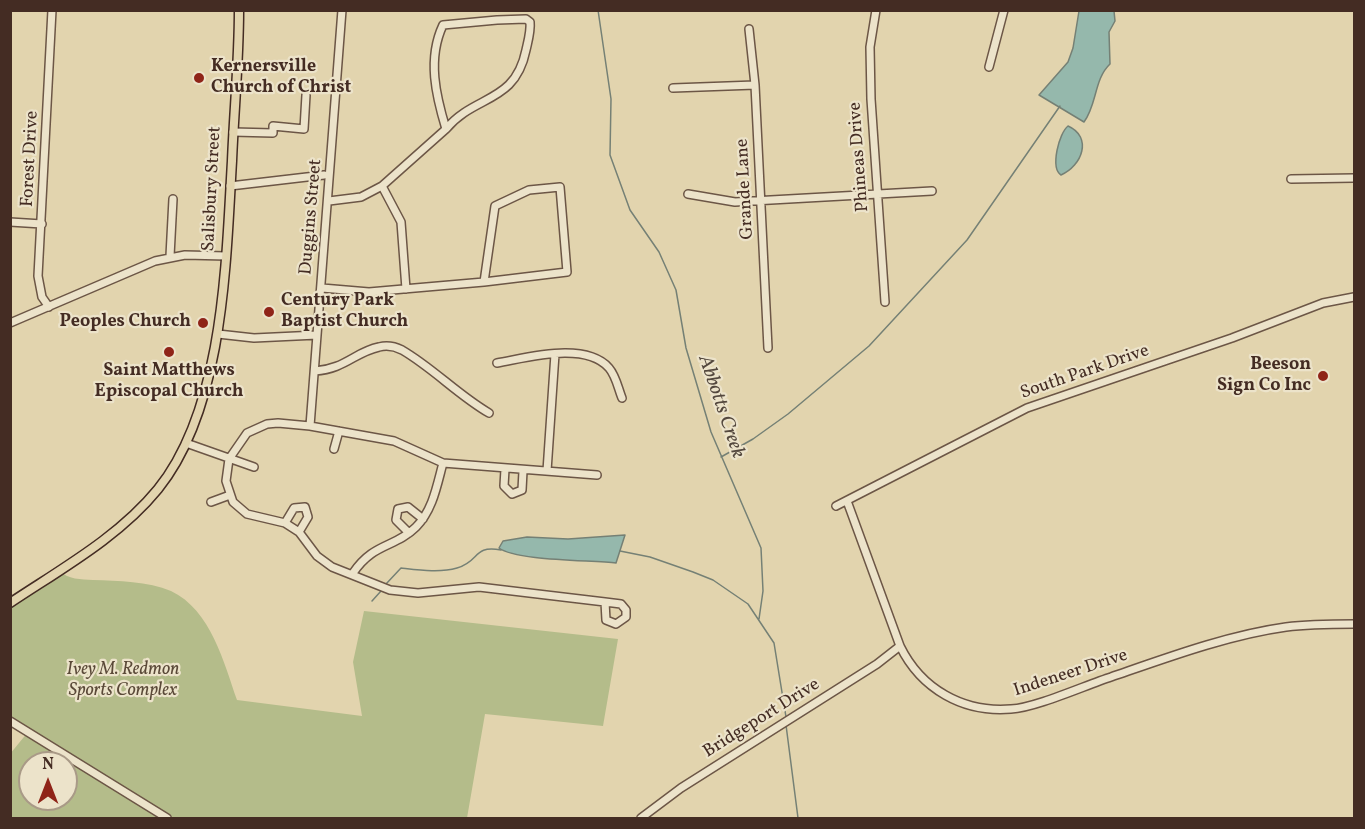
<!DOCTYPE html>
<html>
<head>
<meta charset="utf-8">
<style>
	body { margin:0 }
	#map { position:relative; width:1365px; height:829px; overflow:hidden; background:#e2d4ae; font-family:Vollkorn,serif }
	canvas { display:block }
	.frame { position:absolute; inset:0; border:12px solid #442c23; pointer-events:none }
	.north { position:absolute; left:18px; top:751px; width:60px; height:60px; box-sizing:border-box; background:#ece3ca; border:2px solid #a99a87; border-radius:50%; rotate:0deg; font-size:16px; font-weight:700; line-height:24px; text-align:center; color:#442c23 }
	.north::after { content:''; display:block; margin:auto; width:21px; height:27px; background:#8f2418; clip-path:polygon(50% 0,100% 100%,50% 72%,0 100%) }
</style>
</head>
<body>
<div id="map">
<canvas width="1365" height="829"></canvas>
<div class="frame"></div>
<div class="north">N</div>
</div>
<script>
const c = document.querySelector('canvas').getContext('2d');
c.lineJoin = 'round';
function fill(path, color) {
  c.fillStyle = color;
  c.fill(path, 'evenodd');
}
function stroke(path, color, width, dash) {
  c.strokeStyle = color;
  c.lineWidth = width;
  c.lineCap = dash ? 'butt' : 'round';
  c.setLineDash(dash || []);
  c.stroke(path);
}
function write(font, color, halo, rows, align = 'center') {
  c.font = font + ' Vollkorn,serif';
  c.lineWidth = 4.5;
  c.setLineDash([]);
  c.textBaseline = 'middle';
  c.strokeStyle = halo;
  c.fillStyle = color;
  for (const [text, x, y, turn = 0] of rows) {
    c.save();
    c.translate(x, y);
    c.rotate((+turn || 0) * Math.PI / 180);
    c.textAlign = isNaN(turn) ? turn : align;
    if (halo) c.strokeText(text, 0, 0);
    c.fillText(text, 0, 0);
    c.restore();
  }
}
fill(new Path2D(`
	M59,570C68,580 81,579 93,580C118,581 148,581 171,591C211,610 224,663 237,700L362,716L353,662L364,611L618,639L603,726L485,714L467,818H11L10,754L28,732L11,721V603ZM30,763H66V799H30Z`), '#b4bc8a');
const water = new Path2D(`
	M1079,11H1114L1115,21L1109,32L1110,64C1094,79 1097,105 1084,122L1039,95L1068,62L1073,48Z
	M1068,126C1093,137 1082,166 1061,175C1050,168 1059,133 1068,126Z
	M625,535L616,563C592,560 516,561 499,548L503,541L527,537L568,539Z`);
fill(water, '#95b8ac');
stroke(water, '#758075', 1.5);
stroke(new Path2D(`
	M598,10L611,99L610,155L630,210L659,252L676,290L686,348L711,432L761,548L763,591L759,619
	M721,457L753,439L788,414L869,346L967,240L1060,106
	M620,551L650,557L693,572L713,580L748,604L774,643L786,717
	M386,584L401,568C419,570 440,573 457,568C481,561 472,545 501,550
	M372,601L381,591
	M786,725L798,818`), '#758075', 1.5);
const minor = new Path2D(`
	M876,10L870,47L871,99L885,302
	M497,20L526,19L530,22C531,31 528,41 526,50C515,104 475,94 446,129C436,96 427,59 443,25Z
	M749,29L755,85L768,348
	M989,67L1004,10
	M673,88L755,85
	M233,132L273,133V126L304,129L306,95
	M1291,179L1354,178
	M230,186L324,175
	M382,186L401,222L406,289
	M560,187L567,272L484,282L495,206L529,190Z
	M688,194L735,202L932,191
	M329,201L361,197L382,186L446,129
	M10,222L42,224
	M170,256L173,199
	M322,288L369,292L484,282
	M49,307L42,297L38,276L52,10
	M10,323L155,261L185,255L226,256
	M218,334L254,338L317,335
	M497,363C527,358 585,341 609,368C616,376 618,388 622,398
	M315,371C345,369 355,352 379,347C387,345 396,347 402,350C433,368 458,395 489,413
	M310,426L342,10
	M186,443L254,467
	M334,449L339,431
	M505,469L504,486L512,494L522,490L523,471
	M547,471L555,354
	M597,475L443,463L394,441L310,426L278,423L267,424L247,433L229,459L226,481L233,502L247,514L285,523L299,532L317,556L332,567L390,590L418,593L479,587L605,602L621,604L626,610V617L616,624L606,620L605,602
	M847,501L900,646C921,689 963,713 1011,709C1035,708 1086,685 1111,677C1166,658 1228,635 1286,627C1309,624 1332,624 1354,624
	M211,502L230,495
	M836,506L1027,408L1232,338L1323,303L1354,297
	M285,523L294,508L305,507L308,517L299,532
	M409,533L396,520L398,509L408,507L423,519
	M353,573C374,542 395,548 416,527C433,510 437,485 443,463
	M10,721L167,818
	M641,818L681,788L877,664L900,646`);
const major = new Path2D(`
	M10,603C61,569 119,537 158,489C224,407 226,262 232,161C234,111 239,61 239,10`);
stroke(minor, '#6c5646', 10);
stroke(major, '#442c23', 11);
stroke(minor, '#ece3ca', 7);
stroke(major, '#e2d4ae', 8);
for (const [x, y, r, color] of [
	[199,78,6,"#8f2418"],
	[269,312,6,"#8f2418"],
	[203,323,6,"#8f2418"],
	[169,352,6,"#8f2418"],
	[1323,376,6,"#8f2418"]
]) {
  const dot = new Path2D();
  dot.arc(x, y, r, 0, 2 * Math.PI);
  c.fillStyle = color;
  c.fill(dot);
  stroke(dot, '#ece3ca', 2);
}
write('bold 18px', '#442c23', '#ece3ca', [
	["Kernersville",211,68],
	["Church of Christ",211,89],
	["Century Park",281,302],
	["Baptist Church",281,323],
	["Peoples Church",191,323,"right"],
	["Beeson",1311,366,"right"],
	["Sign Co Inc",1311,387,"right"],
	["Saint Matthews",169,372,"center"],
	["Episcopal Church",169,393,"center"]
], 'left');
write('18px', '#442c23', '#ece3ca', [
	["Phineas Drive",860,157,-94],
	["Forest Drive",31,159,-87],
	["Salisbury Street",213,189,-87],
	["Grande Lane",746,189,-93],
	["Duggins Street",312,217,-85],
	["South Park Drive",1085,373,-19],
	["Indeneer Drive",1071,674,-18],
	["Bridgeport Drive",762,719,-32]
]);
write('italic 18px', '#5a4938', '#ece3ca', [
	["Ivey M. Redmon",123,671],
	["Sports Complex",123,692]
]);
write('italic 20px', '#54483e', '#ece3ca', [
	["Abbotts Creek",720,407,71]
]);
</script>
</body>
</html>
